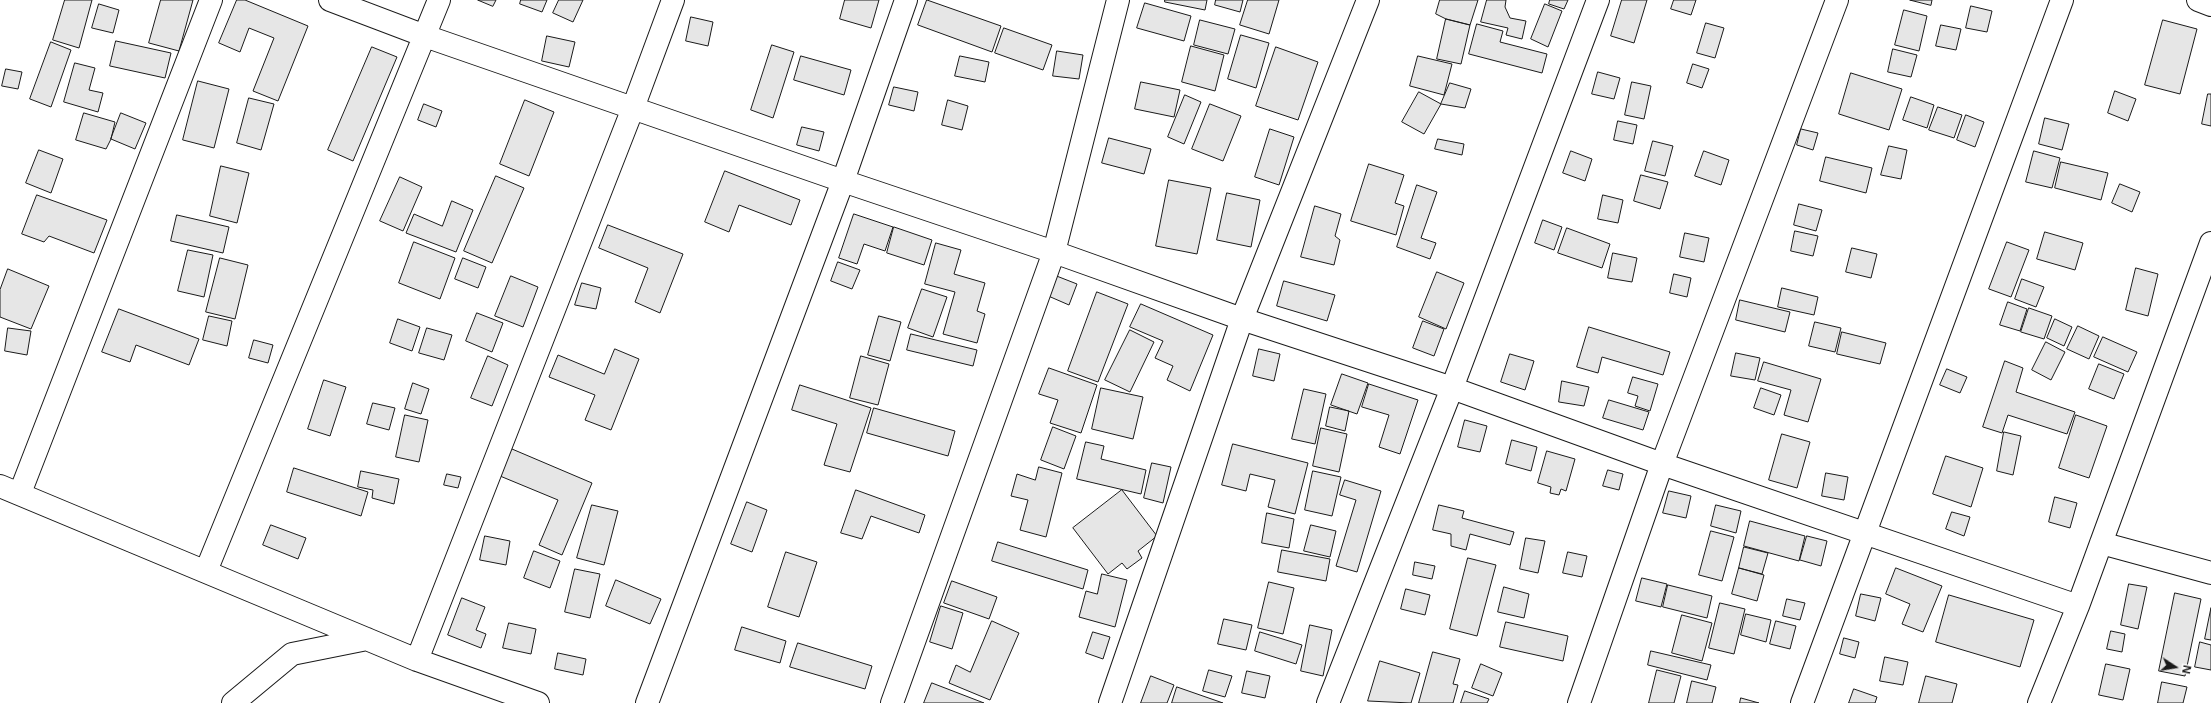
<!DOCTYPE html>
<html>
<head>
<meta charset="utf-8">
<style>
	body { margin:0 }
	#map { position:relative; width:2211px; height:703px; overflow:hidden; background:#fff; font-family:"Noto Sans",sans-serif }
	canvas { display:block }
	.north { position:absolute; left:2155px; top:647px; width:40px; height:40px; -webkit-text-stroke:3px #fff; paint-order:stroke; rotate:102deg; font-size:11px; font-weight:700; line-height:16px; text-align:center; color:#1a1a1a }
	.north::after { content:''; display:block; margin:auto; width:14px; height:18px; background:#1a1a1a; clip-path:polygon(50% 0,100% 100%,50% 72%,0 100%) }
</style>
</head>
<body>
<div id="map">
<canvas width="2211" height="703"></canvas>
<div class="north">N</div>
</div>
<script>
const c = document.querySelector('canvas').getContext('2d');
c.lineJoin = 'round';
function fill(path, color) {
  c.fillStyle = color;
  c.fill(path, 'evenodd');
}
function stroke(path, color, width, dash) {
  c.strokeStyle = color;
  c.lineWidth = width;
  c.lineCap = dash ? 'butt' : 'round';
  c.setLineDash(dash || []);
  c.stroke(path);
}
const building = new Path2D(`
	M65,0H92L79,48L53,40Z
	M161,0H193L179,51L149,43Z
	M237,0H245L308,26L278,101L253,91L274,38L249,28L240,52L219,43Z
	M478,0H496L493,6Z
	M521,0H547L542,12L520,4Z
	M559,0H583L573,22L553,13Z
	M845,0H879L871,28L840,19Z
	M927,0L1001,26L992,52L918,25Z
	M1165,0H1207L1205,10L1165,2Z
	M1216,0H1243L1240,12L1215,5Z
	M1248,0H1279L1269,34L1240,25Z
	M1440,0H1478L1470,25L1446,19L1436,14Z
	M1487,0H1506L1505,7L1510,18L1526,21L1522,39L1506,35L1508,28L1481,22Z
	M1550,0H1568L1564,9L1549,4Z
	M1622,0H1647L1634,43L1611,36Z
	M1674,0H1696L1691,15L1671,9Z
	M1910,0H1932L1931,5Z
	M1145,3L1191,16L1184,41L1137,28Z
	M99,4L119,10L113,33L92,28Z
	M1545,4L1562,11L1548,47L1531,39Z
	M1971,6L1992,11L1987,32L1966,28Z
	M1904,10L1927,16L1919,51L1895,45Z
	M691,17L713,22L708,46L686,41Z
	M1446,19L1470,25L1461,64L1437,59Z
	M1200,20L1235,29L1228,54L1194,45Z
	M2163,20L2197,29L2180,94L2145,85Z
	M1706,23L1724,28L1715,58L1697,53Z
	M1477,24L1503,31L1500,42L1547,54L1542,73L1469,54Z
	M1941,25L1961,29L1956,50L1936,46Z
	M1004,28L1052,45L1043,70L995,53Z
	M1241,35L1269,43L1256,88L1228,79Z
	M547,36L575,42L569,67L542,61Z
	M116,41L171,53L165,78L110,66Z
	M51,42L71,50L51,107L30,99Z
	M772,45L794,52L773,118L751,110Z
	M1191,46L1224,55L1215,91L1182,82Z
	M372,47L397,57L353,161L328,150Z
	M1276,47L1318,62L1298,120L1256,106Z
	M1893,49L1917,55L1911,77L1888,72Z
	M1057,51L1083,55L1079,79L1053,76Z
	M801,56L851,70L844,95L794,80Z
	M960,56L989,62L985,82L955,76Z
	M1418,56L1452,64L1444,95L1410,86Z
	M75,63L95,68L89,90L103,93L98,112L64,102Z
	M1693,64L1709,69L1702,88L1687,83Z
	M6,69L22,72L18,89L2,86Z
	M1598,72L1620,78L1614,99L1592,94Z
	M1851,73L1902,89L1889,130L1839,114Z
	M198,81L229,89L214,148L183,140Z
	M1141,82L1180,90L1174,117L1135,109Z
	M1632,82L1651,86L1644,119L1625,115Z
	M1450,83L1471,89L1465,108L1441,104Z
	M894,87L918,92L914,111L889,105Z
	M2115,91L2136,99L2128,121L2108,113Z
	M1419,92L1441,104L1424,134L1402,122Z
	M2208,94H2211V126L2202,124Z
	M1185,95L1201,102L1184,144L1168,137Z
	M1911,97L1934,105L1927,128L1903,120Z
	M249,98L274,104L261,150L237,143Z
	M525,100L554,112L529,176L500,164Z
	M948,100L968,106L962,130L942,125Z
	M424,104L442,111L436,127L418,120Z
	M1210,104L1241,116L1223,161L1192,149Z
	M1938,107L1962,115L1954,138L1929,130Z
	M84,113L115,122L111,139L106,149L76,140Z
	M121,113L146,123L135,149L111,139Z
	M1966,115L1984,122L1975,147L1957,140Z
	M2045,118L2069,124L2062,150L2039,144Z
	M1618,121L1637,125L1633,144L1614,140Z
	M802,127L824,132L819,151L797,145Z
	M1270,129L1294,137L1279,185L1255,177Z
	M1801,129L1818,133L1813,150L1797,145Z
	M1109,138L1151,149L1144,174L1102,163Z
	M1438,139L1464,144L1462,155L1435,149Z
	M1653,141L1673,146L1665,176L1645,171Z
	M1889,146L1907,150L1901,179L1881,175Z
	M39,150L63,159L51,193L26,183Z
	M1571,151L1592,159L1585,181L1563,173Z
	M1704,151L1729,160L1721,185L1695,176Z
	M2034,151L2060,158L2052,188L2026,182Z
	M1826,157L1872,168L1866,193L1820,181Z
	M2061,162L2108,173L2101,200L2055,188Z
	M1369,164L1404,175L1395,203L1404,206L1396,235L1351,221Z
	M221,166L249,173L237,223L210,216Z
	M725,171L800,200L791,225L739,205L729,232L705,222Z
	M1641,175L1668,182L1660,209L1634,201Z
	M496,176L524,188L492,263L464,251Z
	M400,177L422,187L403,231L380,221Z
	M1169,180L1211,188L1197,254L1156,246Z
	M2120,184L2140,192L2132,212L2112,203Z
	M1417,185L1437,192L1421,238L1436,243L1430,259L1397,247Z
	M1227,193L1260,200L1251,247L1217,240Z
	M37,195L107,220L94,253L49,236L44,242L22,234Z
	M1603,195L1623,200L1618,223L1598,219Z
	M452,201L473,210L456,252L406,233L414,214L442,226Z
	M1799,204L1822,210L1816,231L1794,225Z
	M1315,206L1341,214L1335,236L1340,240L1334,265L1301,257Z
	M854,214L893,227L885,251L864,244L857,264L839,258Z
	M177,215L229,227L223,253L171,241Z
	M1543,220L1562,227L1554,250L1535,243Z
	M608,225L683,254L660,313L635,302L648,268L599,248Z
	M894,227L932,240L924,265L887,253Z
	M1567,228L1610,244L1602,268L1558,253Z
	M1795,231L1818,236L1813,256L1791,251Z
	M2045,232L2083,243L2075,270L2037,259Z
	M1685,233L1709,238L1704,262L1680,257Z
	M414,242L455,258L440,299L399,283Z
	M2007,242L2029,250L2011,297L1989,289Z
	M936,243L961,250L954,274L985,283L977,311L985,314L977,343L943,334L955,292L925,284Z
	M1852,248L1877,254L1871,278L1846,272Z
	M188,250L213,255L204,297L178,291Z
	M1613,253L1637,258L1632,282L1608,278Z
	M220,258L248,265L235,319L206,312Z
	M463,258L486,267L478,288L455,279Z
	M838,262L860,270L852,289L831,281Z
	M2136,268L2158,274L2148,316L2126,310Z
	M8,269L49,286L31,329L0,317V290Z
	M1437,272L1464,283L1446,329L1419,317Z
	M1674,274L1691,278L1687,297L1670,293Z
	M1054,275L1077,284L1069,305L1046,295Z
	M511,276L538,287L523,327L495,316Z
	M2022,279L2044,287L2036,307L2015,299Z
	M1284,281L1335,295L1327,321L1277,306Z
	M582,283L601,288L596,309L575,305Z
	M1782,288L1818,297L1814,315L1778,307Z
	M922,289L947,297L933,337L908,328Z
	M1097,292L1128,304L1098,382L1068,371Z
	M1740,300L1790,312L1785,332L1736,320Z
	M2008,302L2027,309L2020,331L2000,325Z
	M1141,304L1213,335L1190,391L1167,380L1173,366L1155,358L1163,341L1130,327Z
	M2029,308L2052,316L2044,339L2021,332Z
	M119,309L199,339L189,365L136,345L130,362L102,352Z
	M477,313L503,323L492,352L466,341Z
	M209,316L232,321L227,346L203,340Z
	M879,316L901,322L890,361L868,355Z
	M398,319L420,327L412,351L390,343Z
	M2055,319L2072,327L2064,346L2047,338Z
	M1423,321L1444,329L1434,356L1413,348Z
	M1815,322L1841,328L1835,352L1809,346Z
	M2078,326L2099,336L2089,359L2067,349Z
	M1589,327L1670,352L1663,375L1602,357L1598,373L1577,367Z
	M8,328L31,331L27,355L5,351Z
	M427,328L452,335L444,360L419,353Z
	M1130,330L1154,342L1130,392L1105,380Z
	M1842,332L1886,343L1880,364L1837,354Z
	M911,334L977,350L973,366L907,350Z
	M2103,337L2137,352L2128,372L2094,357Z
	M254,340L273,345L268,363L249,358Z
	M2046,342L2065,352L2051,380L2032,370Z
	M615,349L639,359L611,430L585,420L595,395L549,377L558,355L604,374Z
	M1259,349L1280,354L1274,381L1253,376Z
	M1736,353L1760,358L1755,380L1731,376Z
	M1510,354L1534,361L1525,390L1501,382Z
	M488,356L508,365L492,406L471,398Z
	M861,356L889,364L878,405L850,398Z
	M2005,361L2023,368L2016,392L2075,412L2067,434L2008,415L2002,433L1983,427Z
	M1764,362L1821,379L1808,422L1784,415L1791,390L1758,381Z
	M2099,364L2124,374L2114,399L2089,389Z
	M1049,368L1097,385L1081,433L1050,423L1058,400L1039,394Z
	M1947,369L1967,377L1960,393L1940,385Z
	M1342,374L1368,383L1357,414L1331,405Z
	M1633,377L1658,384L1650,411L1635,406L1638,396L1628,393Z
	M324,380L346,387L330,436L308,429Z
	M1562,381L1589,387L1584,406L1559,402Z
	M413,383L429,389L421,414L405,409Z
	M1369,384L1418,400L1400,454L1379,447L1389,415L1362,407Z
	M800,385L871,408L850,472L824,465L837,424L792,410Z
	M1101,388L1143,397L1133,439L1092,429Z
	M1761,388L1781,395L1774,415L1754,408Z
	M1304,389L1326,394L1315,444L1292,439Z
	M1609,400L1649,412L1643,430L1603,418Z
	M373,403L395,408L389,430L367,424Z
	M1330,407L1349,411L1345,431L1326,426Z
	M874,408L955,431L948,456L867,433Z
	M405,415L428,420L419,462L396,457Z
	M2076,415L2107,426L2089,478L2059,468Z
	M1465,420L1487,426L1480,452L1458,447Z
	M1053,427L1076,436L1064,469L1041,460Z
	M1321,428L1347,434L1339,472L1313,466Z
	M2004,432L2021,436L2013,475L1997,471Z
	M1782,434L1810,442L1797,488L1769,480Z
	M1512,440L1537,447L1531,471L1506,464Z
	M1086,442L1104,446L1101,459L1146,470L1141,494L1077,479Z
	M1233,444L1308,463L1295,514L1268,507L1275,480L1250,474L1246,491L1222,485Z
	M512,449L592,483L562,555L539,545L558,500L500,476Z
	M1547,451L1575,459L1566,491L1561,489L1559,495L1550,493L1551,487L1538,483Z
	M1946,456L1983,468L1971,507L1933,494Z
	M1152,463L1171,467L1163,503L1144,498Z
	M1039,467L1062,473L1046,537L1020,530L1028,500L1011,496L1017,474L1035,480Z
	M294,468L368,492L361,516L287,492Z
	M1608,470L1623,474L1619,490L1603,486Z
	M361,471L399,479L394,504L372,498L373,490L358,487Z
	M1313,471L1341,477L1332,516L1305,510Z
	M1826,473L1848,477L1844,500L1822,496Z
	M447,474L461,477L458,488L444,485Z
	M1345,480L1381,491L1357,572L1336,566L1356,500L1340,495Z
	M856,490L925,515L919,533L871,516L862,539L841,533Z
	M1122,490L1157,536L1138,551L1142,558L1127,569L1122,563L1108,574L1073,528Z
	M1669,491L1691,496L1686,518L1663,513Z
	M2055,497L2077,503L2070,528L2049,522Z
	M747,502L767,510L752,552L731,544Z
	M592,505L618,511L604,565L577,558Z
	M1439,505L1464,511L1462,518L1514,532L1510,545L1470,534L1466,550L1451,546V534L1433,530Z
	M1716,505L1741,511L1736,533L1711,526Z
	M1952,512L1970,517L1964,536L1946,529Z
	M1267,513L1294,519L1289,548L1262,543Z
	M1750,521L1805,536L1799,561L1744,546Z
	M271,525L306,538L298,559L263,545Z
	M1311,525L1336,531L1330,557L1304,551Z
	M1711,531L1734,537L1722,581L1699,575Z
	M485,536L510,541L506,565L480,560Z
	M1807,536L1827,541L1821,566L1800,560Z
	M1526,538L1545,541L1538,573L1520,569Z
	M998,542L1088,570L1083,589L992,561Z
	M1744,547L1768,553L1762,574L1739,568Z
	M1282,550L1330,559L1326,581L1278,572Z
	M534,551L560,561L550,588L524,578Z
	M786,552L817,562L799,617L768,607Z
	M1568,552L1587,556L1582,577L1563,573Z
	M1468,558L1496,565L1477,636L1450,629Z
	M1415,562L1435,566L1432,579L1413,575Z
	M1739,568L1764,575L1757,601L1732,594Z
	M1896,568L1942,586L1923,632L1902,624L1910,604L1886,594Z
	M575,569L600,574L590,618L565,612Z
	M1102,574L1127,580L1115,627L1079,617L1086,591L1097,594Z
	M1642,578L1667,584L1661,607L1636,601Z
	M616,580L661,599L650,624L606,606Z
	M952,581L997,597L989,619L944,603Z
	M1269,582L1294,588L1283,634L1258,628Z
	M2129,584L2147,587L2138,629L2121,625Z
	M1668,585L1712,596L1707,618L1663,607Z
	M1504,587L1529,594L1524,618L1498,612Z
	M1406,589L1430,595L1425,615L1401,609Z
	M2175,593L2201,599L2185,676L2159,671Z
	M1861,594L1881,598L1875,621L1856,616Z
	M1949,595L2034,620L2020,667L1936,642Z
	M462,598L485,607L476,630L486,634L481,648L448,635Z
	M1787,599L1805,603L1800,620L1783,616Z
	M1720,603L1745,609L1734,654L1709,648Z
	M941,606L963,613L952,649L930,642Z
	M2211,608V640L2205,639Z
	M1746,614L1771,620L1766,642L1741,635Z
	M1682,615L1712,623L1702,661L1672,653Z
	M1224,619L1252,625L1246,650L1218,644Z
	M992,621L1019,633L990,700L949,683L956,665L970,672Z
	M1776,621L1796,626L1790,649L1770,644Z
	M1506,622L1568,636L1563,661L1500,647Z
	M509,623L536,629L531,654L503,648Z
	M1310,625L1332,630L1323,676L1301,671Z
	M742,627L786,641L780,663L735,650Z
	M2111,631L2125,634L2122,652L2107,649Z
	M1093,632L1110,637L1103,659L1086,653Z
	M1260,632L1302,645L1296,664L1255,651Z
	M1844,638L1859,642L1855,658L1840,654Z
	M2200,642L2211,645V670L2195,667Z
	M798,643L872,666L865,689L790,667Z
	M1651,651L1711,665L1707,680L1648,665Z
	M1433,652L1460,659L1453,684L1458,685L1453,703H1419Z
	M558,653L586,659L583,675L555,669Z
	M1885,657L1908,662L1903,685L1880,681Z
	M1380,661L1420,673L1411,703L1368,701Z
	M1481,664L1502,673L1493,696L1472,688Z
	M2106,664L2130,669L2123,700L2099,695Z
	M1209,670L1232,676L1225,697L1203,691Z
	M1657,670L1681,676L1674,703H1649Z
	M1247,671L1270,676L1265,698L1242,693Z
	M1151,676L1174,685L1167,703H1141Z
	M1926,676L1957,684L1952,703H1919Z
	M1692,681L1716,687L1712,703H1687Z
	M2162,682L2187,687L2183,703H2158Z
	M932,683L984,703H924Z
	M1177,687L1223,703H1172Z
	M1854,689L1877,697L1875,703H1849Z
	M1465,691L1489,699L1487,703H1461Z
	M1741,698L1759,703H1740Z`);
fill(building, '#e6e6e6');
stroke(building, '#1a1a1a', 1);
const minor = new Path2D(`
	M330,0L425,36L843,181L1054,252L1242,319L1452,388L1662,464L2078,606
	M2198,0L2211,5
	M0,486L417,660L538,703
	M20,493L211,0
	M2101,543L2211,573
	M206,571L439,0
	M417,660L633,108L673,0
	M233,703L292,654L367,639
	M647,703L843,181L906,0
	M892,703L1054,252L1118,0
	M1110,703L1242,319L1368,0
	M1328,703L1452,388L1598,0
	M1579,703L1662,464L1837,0
	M1802,703L2062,0
	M2039,703L2078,606L2211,243`);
stroke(minor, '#1a1a1a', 24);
stroke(minor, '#fff', 22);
</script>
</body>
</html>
